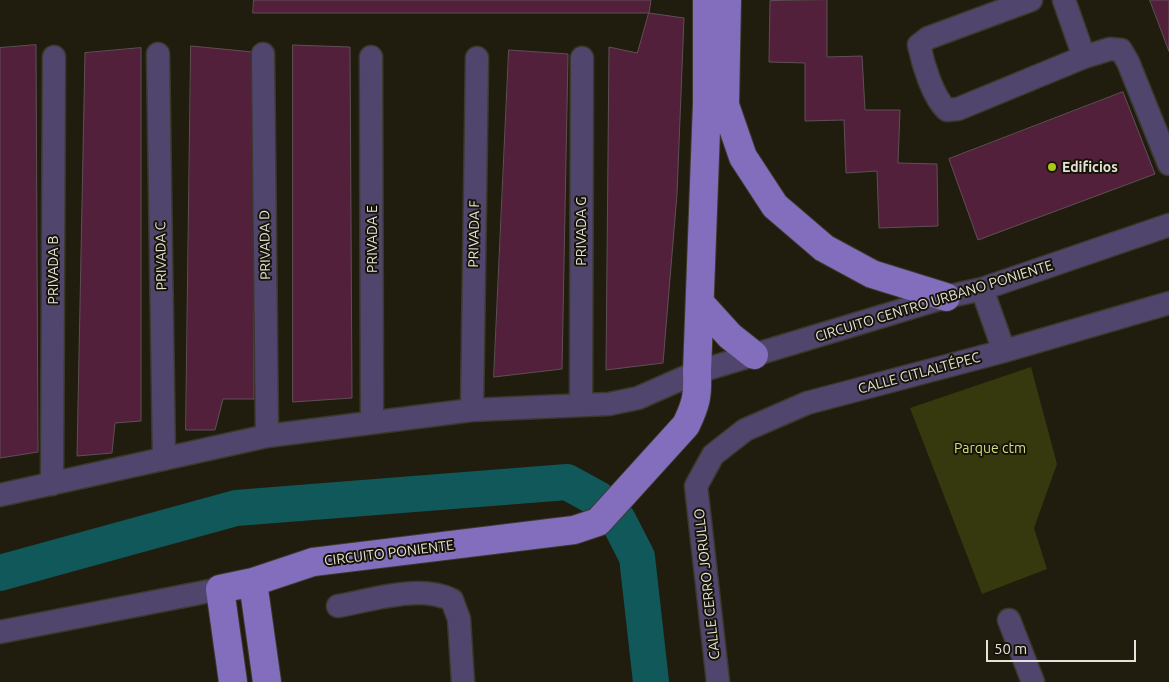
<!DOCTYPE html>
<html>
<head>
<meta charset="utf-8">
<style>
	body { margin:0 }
	#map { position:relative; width:1169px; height:682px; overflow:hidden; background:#201d0f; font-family:Ubuntu,sans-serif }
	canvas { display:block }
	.scale { position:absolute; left:986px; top:640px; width:150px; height:22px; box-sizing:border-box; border:2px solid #e4e2d9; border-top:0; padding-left:6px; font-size:15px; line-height:18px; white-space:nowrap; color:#e4e2d9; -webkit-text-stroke:4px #171407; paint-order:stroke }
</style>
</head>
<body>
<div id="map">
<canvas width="1169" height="682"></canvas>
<div class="scale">50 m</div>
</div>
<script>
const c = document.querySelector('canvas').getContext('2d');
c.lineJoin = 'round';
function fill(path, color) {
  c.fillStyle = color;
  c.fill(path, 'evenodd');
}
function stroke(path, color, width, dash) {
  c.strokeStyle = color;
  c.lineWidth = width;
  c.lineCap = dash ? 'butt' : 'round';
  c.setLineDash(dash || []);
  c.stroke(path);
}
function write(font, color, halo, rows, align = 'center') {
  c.font = font + ' Ubuntu,sans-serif';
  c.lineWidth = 4;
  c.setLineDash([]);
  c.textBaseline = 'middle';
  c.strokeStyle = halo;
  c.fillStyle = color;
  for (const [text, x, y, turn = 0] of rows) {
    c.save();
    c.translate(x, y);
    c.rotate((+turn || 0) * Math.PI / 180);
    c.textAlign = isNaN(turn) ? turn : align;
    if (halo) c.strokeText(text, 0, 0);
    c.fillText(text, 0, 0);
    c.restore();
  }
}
fill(new Path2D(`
	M1031,367L1057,464L1034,528L1047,569L982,594L910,408Z`), '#35390d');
stroke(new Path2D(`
	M618,520L637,557L651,682
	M0,573L236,508L567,482L598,499`), '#105859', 36);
const building = new Path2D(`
	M254,0H651L649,13H253Z
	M827,0V57L862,56L865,110H900L898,163L937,164L938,226L879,228L877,171L846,173L844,120L805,121V63L769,62L770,1Z
	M1150,0H1169V51Z
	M649,13L684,18L677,194L663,363L606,370L609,47L637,53Z
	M36,45L38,452L0,458V48Z
	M293,45L350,47L352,398L293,402Z
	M191,46L253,52L254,399H223L215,430H186Z
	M141,48V421L115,423L112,453L77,456L85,53Z
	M509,50L568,54L562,369L494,377Z
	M1123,92L1155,174L978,240L949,159Z`);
fill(building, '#53203b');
stroke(building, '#604f56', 1);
const minor = new Path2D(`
	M1031,0L928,38L919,45C923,64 933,98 947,110L958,109L1084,57L1110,49L1121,50L1128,62L1169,164
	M1064,0L1084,57
	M158,54L164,459
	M263,54L267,436
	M371,57L372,422
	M982,289L1004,351
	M581,405L582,58
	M472,410L477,58
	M52,484L54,57
	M0,495L267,436L472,410L609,404L638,398L697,372L946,297L982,289L1169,225
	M338,606C372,600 420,584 452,600L459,619L463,682
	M1009,620L1033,682
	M0,632L220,589
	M718,682L696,486L713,455L745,430L807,403L1004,351L1169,303`);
const major = new Path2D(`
	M727,0L725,105L743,157L775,206L824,248L872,274L946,297
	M700,303L730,336L754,355
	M253,582L267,682
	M233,682L220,589L253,582L313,562L574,530L598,522L686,425C696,404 698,396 697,372L707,103V0`);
stroke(minor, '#3b392b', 25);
stroke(major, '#3b392b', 30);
stroke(minor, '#50466d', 22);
stroke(major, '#836dbd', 28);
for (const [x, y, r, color] of [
	[1052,167,5,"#aac716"]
]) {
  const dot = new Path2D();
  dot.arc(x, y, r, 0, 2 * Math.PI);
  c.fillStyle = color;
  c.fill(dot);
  stroke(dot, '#171407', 2);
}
write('bold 14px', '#e4e2d9', '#171407', [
	["Edificios",1062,167]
], 'left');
write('14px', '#e4e2d9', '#171407', [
	["PRIVADA G",581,231,-90],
	["PRIVADA F",474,234,-89],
	["PRIVADA E",372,239,-90],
	["PRIVADA D",265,245,-91],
	["PRIVADA C",161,256,-91],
	["PRIVADA B",53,270,-90],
	["CIRCUITO CENTRO URBANO PONIENTE",934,301,-17],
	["CALLE CITLALTÉPEC",919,373,-15],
	["CIRCUITO PONIENTE",389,553,-7],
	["CALLE CERRO JORULLO",707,584,-96]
]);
write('14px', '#d5de85', '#171407', [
	["Parque ctm",990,448]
]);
</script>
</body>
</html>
